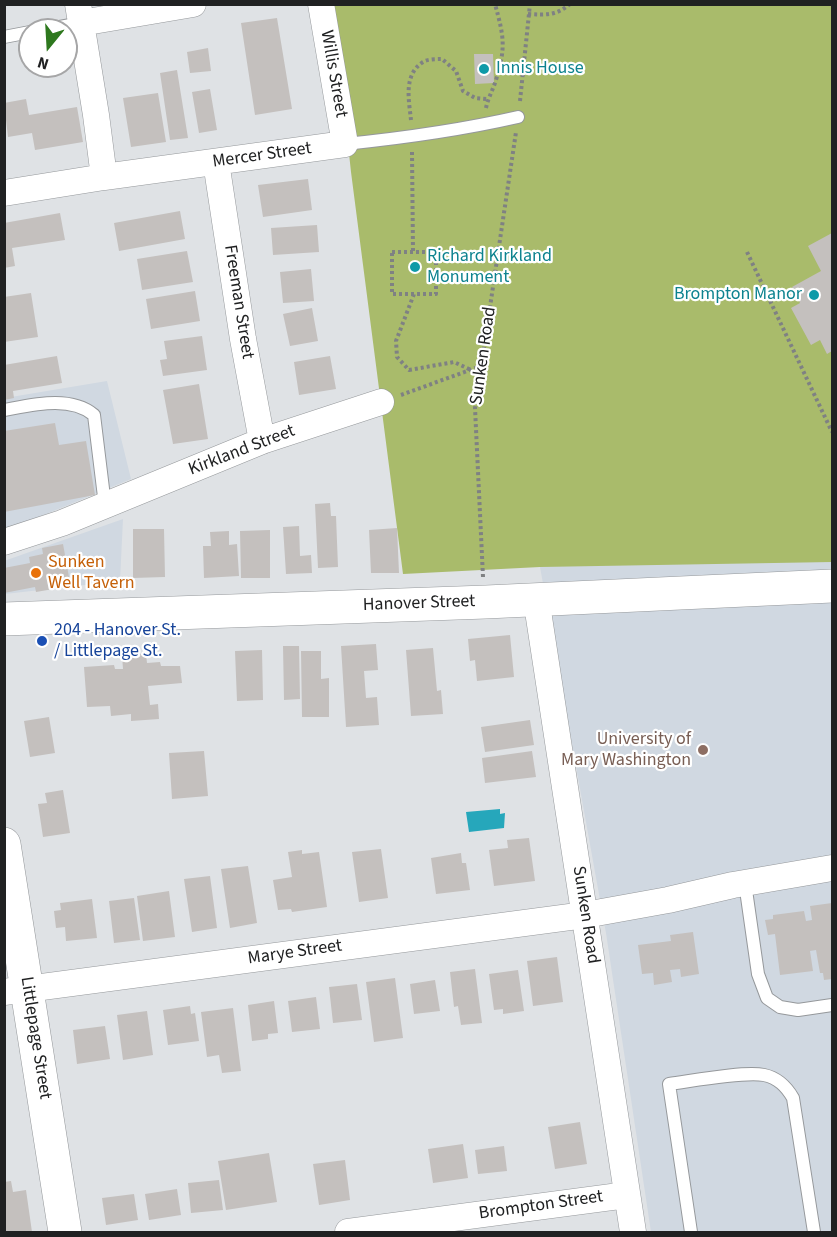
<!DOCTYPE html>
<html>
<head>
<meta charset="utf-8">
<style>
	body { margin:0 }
	#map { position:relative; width:837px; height:1237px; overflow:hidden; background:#dfe2e5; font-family:"Source Sans 3",sans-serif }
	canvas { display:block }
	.frame { position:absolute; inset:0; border:6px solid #202122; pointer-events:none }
	.north { position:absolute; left:18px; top:18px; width:60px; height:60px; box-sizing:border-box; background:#fff; border:2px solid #a6a6a7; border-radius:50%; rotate:198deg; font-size:16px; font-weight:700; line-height:24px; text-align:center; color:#202122 }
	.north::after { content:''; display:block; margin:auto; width:21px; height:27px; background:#2e781e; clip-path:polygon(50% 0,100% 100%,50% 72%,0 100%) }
</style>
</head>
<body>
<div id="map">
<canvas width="837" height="1237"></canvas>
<div class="frame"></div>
<div class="north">N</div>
</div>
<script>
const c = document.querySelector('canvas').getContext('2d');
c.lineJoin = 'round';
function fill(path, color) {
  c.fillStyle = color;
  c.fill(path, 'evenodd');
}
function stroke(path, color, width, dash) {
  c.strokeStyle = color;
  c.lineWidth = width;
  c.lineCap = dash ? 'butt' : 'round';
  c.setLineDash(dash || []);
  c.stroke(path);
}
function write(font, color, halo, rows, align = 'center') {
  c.font = font + ' "Source Sans 3",sans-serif';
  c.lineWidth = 4.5;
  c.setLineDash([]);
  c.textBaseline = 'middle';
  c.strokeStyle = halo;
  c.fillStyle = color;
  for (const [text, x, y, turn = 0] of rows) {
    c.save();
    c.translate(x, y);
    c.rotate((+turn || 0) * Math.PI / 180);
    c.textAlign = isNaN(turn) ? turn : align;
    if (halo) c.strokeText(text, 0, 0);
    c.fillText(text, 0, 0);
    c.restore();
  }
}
fill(new Path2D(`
	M832,5V1232H651L606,933L540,567Z
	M107,381L131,479L5,531V398Z
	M123,519L120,581L5,594L4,561Z`), '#d0d8e1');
fill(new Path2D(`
	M333,5H832V562L540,567L403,574L351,172Z`), '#a9bb6b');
fill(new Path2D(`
	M500,809V814L505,813L504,828L469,832L466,812Z`), '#26a7bb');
fill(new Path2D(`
	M277,18L292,109L255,115L241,23Z
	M208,48L211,71L190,73L187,52Z
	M474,54H493L494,83L475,84Z
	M177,70L188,138L170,140L160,73Z
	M210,89L217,130L199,133L192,92Z
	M158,93L166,142L131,147L123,98Z
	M26,99L29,115L77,107L83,142L35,150L32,133L8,137L4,103Z
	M308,179L312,210L263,217L258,185Z
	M180,211L185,239L119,251L114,223Z
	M60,213L65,240L12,248L15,266L4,268V223Z
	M317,225L319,252L273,255L271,228Z
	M832,233V351L827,354L820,340L811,345L791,308L800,303L792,287L821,271L808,246Z
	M187,251L193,282L142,290L137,259Z
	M311,269L314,301L283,303L280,272Z
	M195,291L200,321L151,329L146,299Z
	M31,293L38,337L4,342V297Z
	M312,308L318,341L290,346L283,314Z
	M202,336L207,370L163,376L160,360L167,359L164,341Z
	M57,356L62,383L13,391L14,398L4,400V365Z
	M330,356L336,389L299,395L294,362Z
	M199,384L208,439L173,444L163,390Z
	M55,423L59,445L86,441L95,495L4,512V431Z
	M330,503L331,516H336L338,567L318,568L315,504Z
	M299,526L300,556L311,555L312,573L286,574L283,527Z
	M397,528L399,573H371L369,530Z
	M133,529H164L165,577L133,578Z
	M270,530V578H241L240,531Z
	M229,531V545L237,544L239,576L204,578L203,546H211L210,532Z
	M63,544L69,577L57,579L59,588L36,592L35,587L4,593V568L30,563L29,557L43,554L42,548Z
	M510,635L514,677L477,681L475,660L470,661L468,639Z
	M376,644L378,670L364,671L366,698L377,697L379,725L346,727L341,646Z
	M283,646H299L300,699L284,700Z
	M433,648L437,691L441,690L443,714L411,716L406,650Z
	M262,650L263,700L237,701L235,651Z
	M301,651H321V679L329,678V717H302Z
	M146,654L147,663L160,662L161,666H180L182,683L148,686L150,705L158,704L159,719L131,721V714L111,716L110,706L87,707L84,667L114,665L115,669H123L122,655Z
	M49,717L55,753L30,757L24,721Z
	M530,720L534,745L485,752L481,727Z
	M204,751L208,796L172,799L169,753Z
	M532,751L536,777L485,783L482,758Z
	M63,790L70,833L43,837L38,804L47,803L45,793Z
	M529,838L535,881L494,886L489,850L508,848L507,840Z
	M381,849L388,898L359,902L352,852Z
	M302,850V854L319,852L327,907L292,912L291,909L278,910L273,880L292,877L288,852Z
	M461,853L462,863H466L470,890L436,894L431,858Z
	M248,866L257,923L230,928L221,869Z
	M210,876L217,928L192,932L184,879Z
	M169,891L175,937L143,941L137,896Z
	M134,898L140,940L114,943L109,901Z
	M92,899L97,938L66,941L65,927L56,928L54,911L61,910L60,903Z
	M832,903V979L824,980L823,973H820L816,950L810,951L813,971L780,975L775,934L768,935L765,920L773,919V915L804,911L806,921L812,920L810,906Z
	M693,932L699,974L681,977L680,969L670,970L672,982L654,985L653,973L642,974L638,945L671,941L670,935Z
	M557,957L563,1002L533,1006L527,961Z
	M475,969L482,1023L461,1025L458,1006L454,1007L450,972Z
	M518,970L524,1011L503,1014V1009L494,1010L489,974Z
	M395,978L403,1038L374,1042L366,982Z
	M435,980L440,1011L414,1014L410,984Z
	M357,984L362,1020L333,1023L329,987Z
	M316,997L320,1029L292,1032L288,1001Z
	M274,1001L278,1033L268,1034V1039L252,1041L248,1005Z
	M190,1006L191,1014L195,1013L199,1041L168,1045L163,1010Z
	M233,1008L241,1071L222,1073L219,1055L207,1057L201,1012Z
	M147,1011L153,1055L123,1060L117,1015Z
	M105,1026L110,1059L77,1064L73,1030Z
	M580,1122L587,1164L555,1169L548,1127Z
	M463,1144L468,1178L433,1183L428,1149Z
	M504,1146L507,1171L478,1174L475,1150Z
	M269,1153L277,1202L226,1210L218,1161Z
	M345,1160L350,1200L319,1205L313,1164Z
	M219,1180L223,1210L191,1213L188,1183Z
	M11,1181L13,1192L26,1190L32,1232H4V1182Z
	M177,1189L181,1215L149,1220L145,1194Z
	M134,1194L138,1220L106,1225L102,1198Z`), '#c4c0be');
const lane = new Path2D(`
	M44,30L81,23
	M4,37L30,32
	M345,144C404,138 461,130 518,117
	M4,410C32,405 70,395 94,415L105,505
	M745,883L758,974L767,998L780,1007L798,1010L832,1005
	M691,1232L669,1084C692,1081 744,1071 764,1075C778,1078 786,1086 793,1098L814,1232`);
const street = new Path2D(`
	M78,4L96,115L104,177
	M81,23L193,4
	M216,162L243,339L262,441
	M4,193L104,177L345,144L321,4
	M4,542L62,523L262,441L381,402
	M536,598L633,1232
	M4,992L585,915L668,900L733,885L832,868
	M348,1232L627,1195`);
const secondary = new Path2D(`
	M4,619L486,602L832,586
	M4,844L65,1232`);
stroke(lane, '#95989b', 14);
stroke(street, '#95989b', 27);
stroke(secondary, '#95989b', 34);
stroke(new Path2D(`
	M528,14C545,15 556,16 570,4
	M520,101L530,4
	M486,108C488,98 493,90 496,80C506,47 504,37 495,4
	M411,120C409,100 403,75 423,62C428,59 436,59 442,59L456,71L463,91L475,98L487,99
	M412,152L413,252
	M392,252H436V294H392Z
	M747,252L832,432
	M414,294L396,341L397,357L409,370L454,362L471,370
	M401,395L481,366
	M483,577L475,408L516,132`), '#7f8183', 4, [3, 3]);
stroke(lane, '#fff', 12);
stroke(street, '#fff', 26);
stroke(secondary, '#fff', 33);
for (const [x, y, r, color] of [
	[484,69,6,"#0f9aa8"],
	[415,267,6,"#0f9aa8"],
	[814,295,6,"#0f9aa8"],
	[36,573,6,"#e8710a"],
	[42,641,6,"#1a4fb4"],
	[703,750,6,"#8d6e63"]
]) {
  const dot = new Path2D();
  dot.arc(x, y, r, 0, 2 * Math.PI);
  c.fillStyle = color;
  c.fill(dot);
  stroke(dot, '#fff', 2);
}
write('18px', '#0d838f', '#fff', [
	["Innis House",496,69],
	["Richard Kirkland",427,257],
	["Monument",427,278],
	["Brompton Manor",802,295,"right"]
], 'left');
write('18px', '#202122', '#fff', [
	["Willis Street",333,74,80],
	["Mercer Street",262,156,-8],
	["Freeman Street",238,302,81],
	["Sunken Road",484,356,-82],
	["Kirkland Street",242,451,-21],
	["Hanover Street",419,604,-2],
	["Sunken Road",585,915,81],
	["Marye Street",295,953,-8],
	["Littlepage Street",35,1038,81],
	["Brompton Street",541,1206,-8]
]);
write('18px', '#c56008', '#fff', [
	["Sunken",48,563],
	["Well Tavern",48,584]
], 'left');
write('18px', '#164399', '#fff', [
	["204 - Hanover St.",54,631],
	["/ Littlepage St.",54,652]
], 'left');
write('18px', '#785e54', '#fff', [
	["University of",691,740],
	["Mary Washington",691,761]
], 'right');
</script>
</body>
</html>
